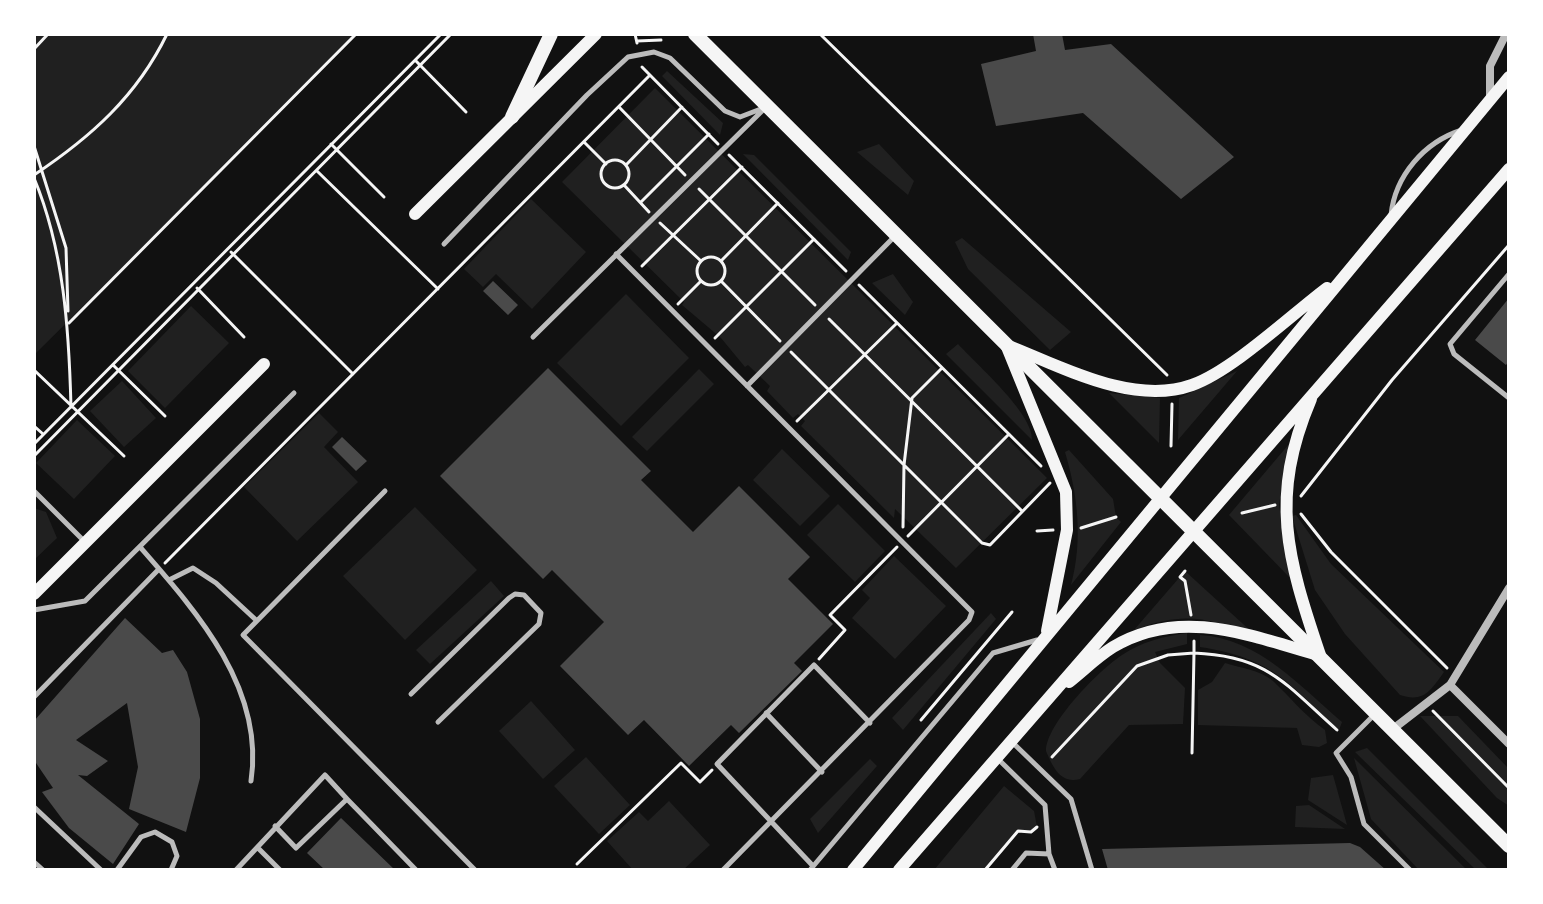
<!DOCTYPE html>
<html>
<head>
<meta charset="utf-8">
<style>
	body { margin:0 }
	#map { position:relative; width:1543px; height:904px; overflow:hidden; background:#111; font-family:Montserrat,sans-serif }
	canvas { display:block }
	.frame { position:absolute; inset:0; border:36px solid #fff; pointer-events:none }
</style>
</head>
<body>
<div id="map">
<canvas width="1543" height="904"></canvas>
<div class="frame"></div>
</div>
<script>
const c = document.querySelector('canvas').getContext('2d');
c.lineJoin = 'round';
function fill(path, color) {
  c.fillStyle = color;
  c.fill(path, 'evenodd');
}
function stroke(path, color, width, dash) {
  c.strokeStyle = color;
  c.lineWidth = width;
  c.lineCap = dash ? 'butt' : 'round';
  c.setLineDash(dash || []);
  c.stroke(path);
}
fill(new Path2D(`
	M34,34H358L34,355Z
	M667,71L723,123L720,135L662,76Z
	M655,88L1047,478L956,568L895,509L894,518L801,426L805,421L798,414L793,418L767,391L770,386L748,365L745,367L721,338L682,305L684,302L562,182Z
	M879,144L914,181L908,195L857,152Z
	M743,154L754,155L851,252L848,260Z
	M531,199L586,252L532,309L496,274L483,287L464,269Z
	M962,238L1071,332L1050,350L968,269L955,242Z
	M893,274L913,302L905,315L872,283Z
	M626,294L689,358L621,426L557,363Z
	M191,306L229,343L165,408L128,371Z
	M958,344C976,364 1034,414 1032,440L946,354Z
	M699,369L714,384L647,451L632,437Z
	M1237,371L1178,440L1179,398Z
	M122,381L156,418L124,447L90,411Z
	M1109,393L1160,398L1159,443Z
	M319,413L338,432L324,447L358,482L297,541L244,487Z
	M77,420L115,456L74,499L36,463Z
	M1289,444L1279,505L1292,580L1229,515Z
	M782,449L830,496L800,526L753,480Z
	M1069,450L1113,499L1116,517L1121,522L1071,585C1083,540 1078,496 1065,452Z
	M838,504L885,551L855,582L807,535Z
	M415,507L477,570L405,640L343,576Z
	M34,508L46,512L57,538L34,560Z
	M1296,515L1331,564L1444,672C1431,690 1424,703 1400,695L1345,634L1315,590L1292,516Z
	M894,556L946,606L895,659L852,618L870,598L862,590Z
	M1185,571L1254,634C1205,618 1185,611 1134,630Z
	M491,581L504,596L430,664L416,650Z
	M991,613L996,619L903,730L892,718Z
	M1187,633V644L1155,652L1160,663L1185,688L1183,724L1129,725L1080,779C1060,784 1053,767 1046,751C1046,724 1099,670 1122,655C1141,642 1165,636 1187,633Z
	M1200,635C1258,638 1301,687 1342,722L1339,730C1288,683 1272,658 1200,647Z
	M1225,663C1241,668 1260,670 1273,681C1291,698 1305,716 1325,730L1327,743L1319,747L1302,745L1297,728L1198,725V690L1212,682Z
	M531,701L575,750L543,779L499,731Z
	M1420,716H1458L1509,769V806L1497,798Z
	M1367,748L1489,870H1476L1355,752Z
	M586,757L630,805L599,834L554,786Z
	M1354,758L1467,870H1419L1371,819Z
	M870,759L877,766L818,833L810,819Z
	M1333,775L1347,825L1308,800L1311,778Z
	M1004,786L1034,811L1037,827L1031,832L1018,831L985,870H934Z
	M669,801L710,845L683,870H633L607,841L639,812L648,821Z
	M1309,805L1345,829L1295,827L1296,806Z`), '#202020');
fill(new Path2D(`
	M1033,34H1062L1065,50L1111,44L1234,157L1181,199L1083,113L996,126L981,64L1036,51Z
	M493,281L518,305L508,315L483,291Z
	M1509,298V361L1506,365L1475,340Z
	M548,368L651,471L641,480L693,532L739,486L810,557L788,579L833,624L794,663L802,671L739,733L731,725L689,766L644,720L628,735L560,666L604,622L552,570L543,579L440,476Z
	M342,437L367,461L356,471L332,447Z
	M125,618L162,653L173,650L187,672L200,719V778L186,832L129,809L138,767L127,703L76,740L108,761L87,776L78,775L139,824L113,864L69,828L42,792L53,788L34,760V721Z
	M341,818L395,870H325L307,853Z
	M1350,843L1360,847L1386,870H1108L1102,849Z`), '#4a4a4a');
stroke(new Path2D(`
	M635,34L637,43
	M820,34L1167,375
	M637,41L661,40
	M34,49L48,34
	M416,61L466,112
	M642,67L718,144
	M619,107L685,175
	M584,142L606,164
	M331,144L384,197
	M34,146L66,248L68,311
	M729,155L846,271
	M601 174a14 14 0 1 1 28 0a14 14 0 1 1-28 0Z
	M626,165L682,107
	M317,171L438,289
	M34,175C91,137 137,96 167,34
	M34,178C64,250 69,330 71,407
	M624,185L649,212
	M699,189L815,305
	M641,202L709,134
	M660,223L701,261
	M231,252L353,374
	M697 271a14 14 0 1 1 28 0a14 14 0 1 1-28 0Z
	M722,260L778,203
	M642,266L742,167
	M721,281L780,341
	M859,285L1041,466
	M197,288L244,337
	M678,304L701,281
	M829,319L1022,511
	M69,323L356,34
	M715,338L814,239
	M791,352L982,543L990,545L1050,483
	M113,365L165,416
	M34,370L124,456
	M797,421L897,323
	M34,426L43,434
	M34,444L441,34
	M1171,446L1172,404
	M34,456L451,34
	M1301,496L1392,380L1509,245
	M1242,513L1275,505
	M1301,514L1331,552L1447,668
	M903,527L904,465L912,398L942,368
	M1081,528L1116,517
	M1037,531L1053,530
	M908,536L1009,434
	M165,563L650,75
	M1185,571L1180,577L1185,581L1191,615
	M1194,641V653C1268,656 1285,684 1337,730
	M819,659L845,630L830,615L897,547
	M1433,711L1509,788
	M921,720L1012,612
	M1052,757L1137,666L1168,655L1194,653L1192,753
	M577,864L681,763L700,782L712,770
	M985,870L1018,831L1031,832L1037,827`), '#f5f5f5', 3);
stroke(new Path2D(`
	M1391,215C1395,176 1424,142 1462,130
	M444,244L587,95L628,57L654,52L670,58L725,111L740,117L766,107
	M616,254L972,612L969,620L723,870
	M1509,274L1450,344L1454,354L1509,398
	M533,337L763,110
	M747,386L895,236
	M34,491L84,541
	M385,491L243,635L475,870
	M140,547C196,611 265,688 251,781
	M169,580L193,568L216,583L256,620
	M34,610L85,601L294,393
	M411,694L509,598L515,594L524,595L541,613L539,624L438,722
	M34,697L159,569
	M766,713L822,772
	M1374,715L1336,753L1351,777L1364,824L1410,870
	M1013,743L1071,799L1092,870
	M997,758L1045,805L1049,854L1055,870
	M34,807L101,870
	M275,826L296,848L347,799L416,870
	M258,848L280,870
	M34,862L43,870
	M813,866L717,764L814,665L870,723
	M117,870L141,837L155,832L172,842L177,856L171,870
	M236,870L325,775L347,799
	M810,870L993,653L1037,640
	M1012,870L1026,853L1049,854`), '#bcbcbc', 5);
stroke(new Path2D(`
	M1490,101V66L1506,34
	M1450,685L1509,744
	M1393,729L1450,685L1509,588`), '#bcbcbc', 8);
stroke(new Path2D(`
	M415,214L596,34
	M1009,346C1062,367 1133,406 1192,385C1232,371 1291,315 1327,288
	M1007,347L1066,492L1067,530L1047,631
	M1311,399C1269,498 1287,557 1320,655
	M34,594L264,364
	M1069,682C1083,671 1097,657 1113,647C1180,607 1249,635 1318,655
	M853,870L1509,77
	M899,870L1509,169`), '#f5f5f5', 12);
stroke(new Path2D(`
	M695,34L1509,846
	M512,117L551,34`), '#f5f5f5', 14);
</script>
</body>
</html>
